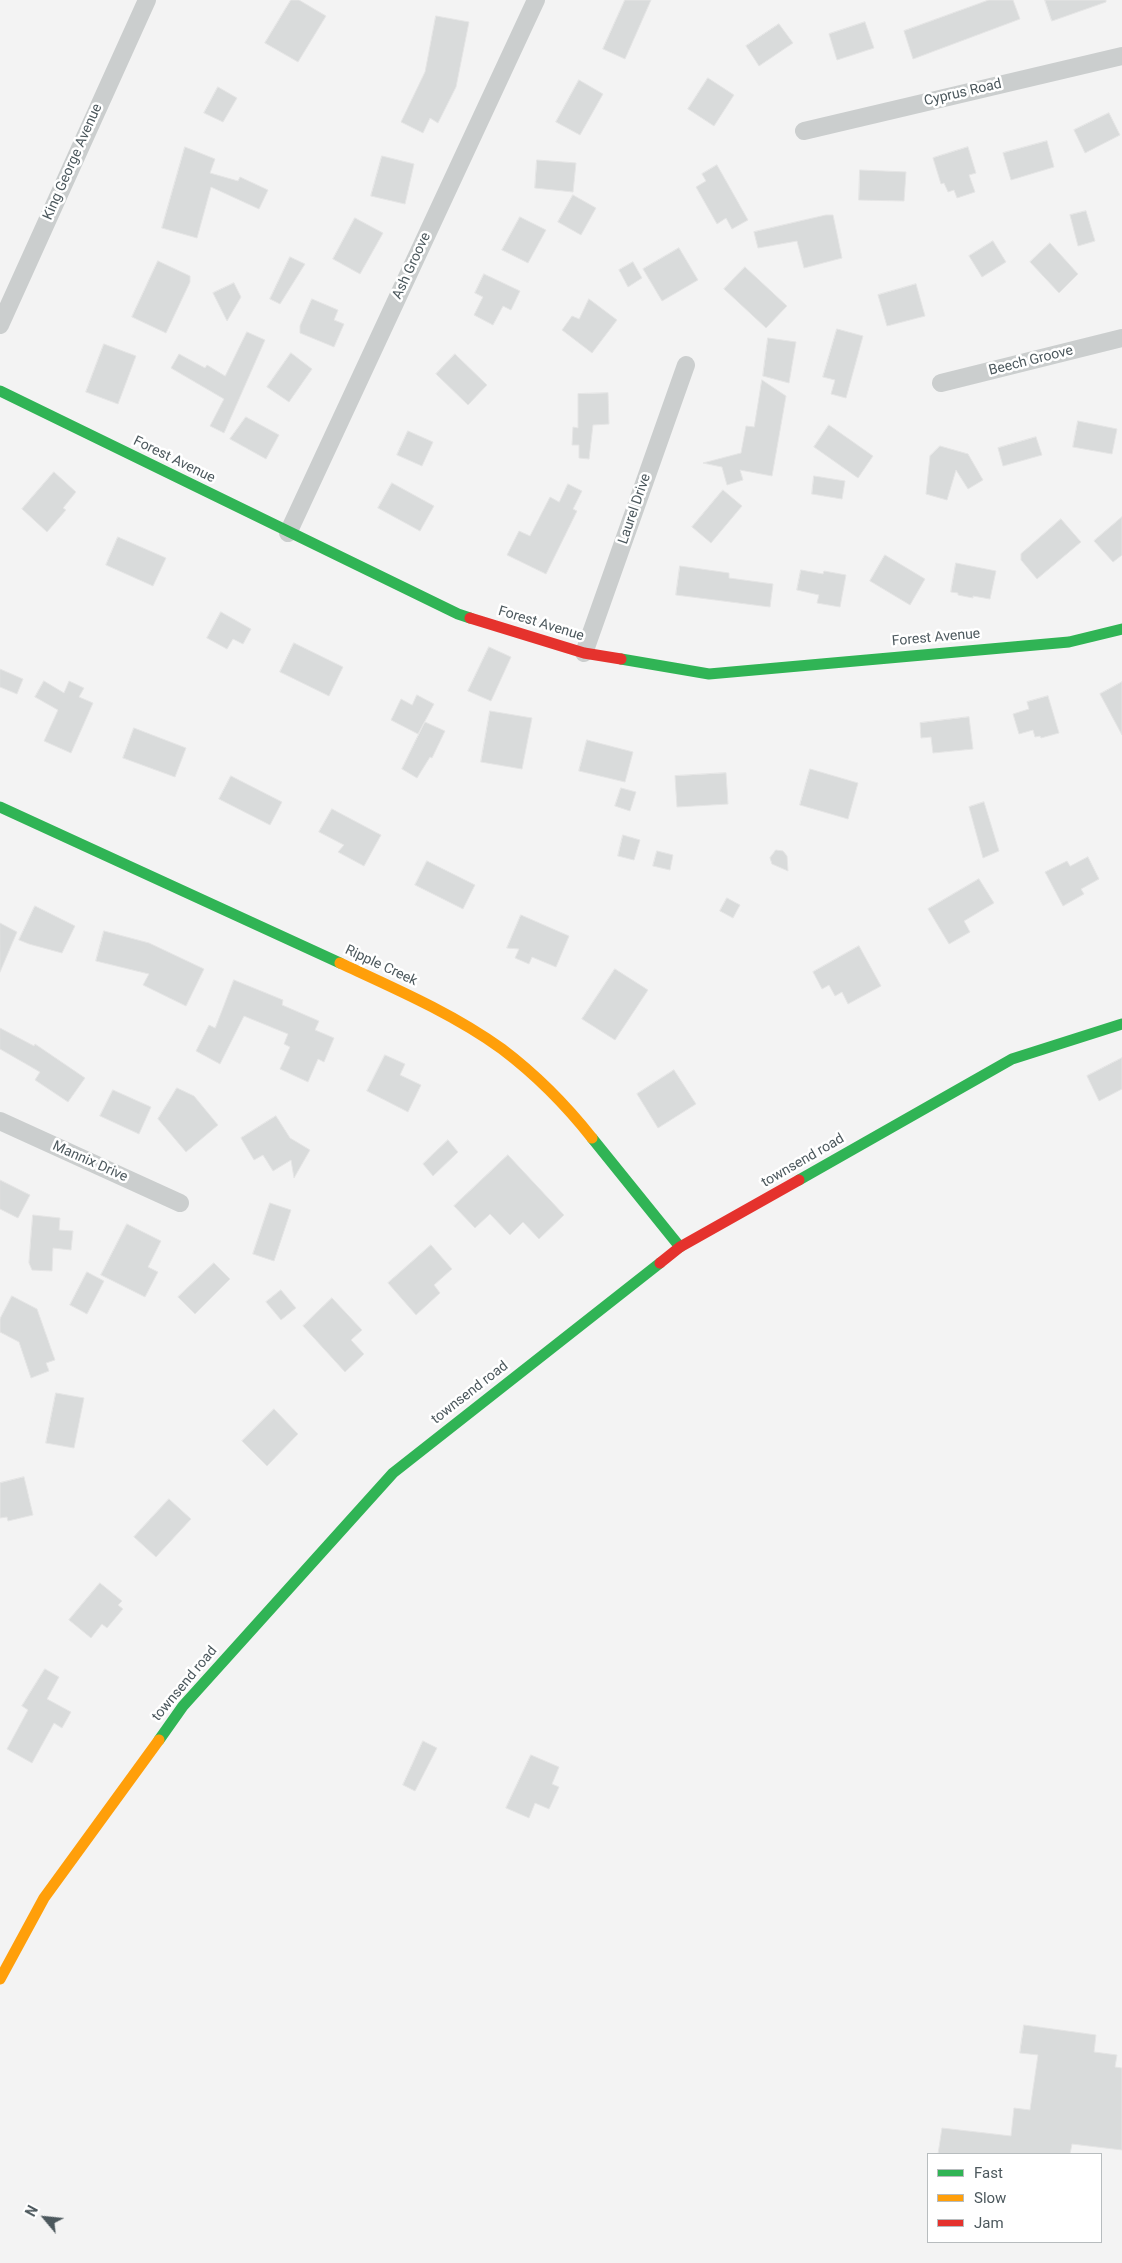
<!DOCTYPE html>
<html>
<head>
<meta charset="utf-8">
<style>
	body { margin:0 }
	#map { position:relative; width:1122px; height:2263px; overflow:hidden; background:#f3f3f3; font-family:Roboto,sans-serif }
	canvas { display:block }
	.legend { position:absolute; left:927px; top:2153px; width:175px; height:90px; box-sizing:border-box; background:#fff; border:1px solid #b7bcbe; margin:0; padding:6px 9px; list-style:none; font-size:15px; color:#4c585d }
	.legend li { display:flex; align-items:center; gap:10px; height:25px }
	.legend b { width:25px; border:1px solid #b7bcbe }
	.north { position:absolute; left:20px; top:2193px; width:50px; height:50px; -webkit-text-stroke:4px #fff; paint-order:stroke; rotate:298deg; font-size:14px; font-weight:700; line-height:20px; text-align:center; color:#4c585d }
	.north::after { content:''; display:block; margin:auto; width:18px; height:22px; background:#4c585d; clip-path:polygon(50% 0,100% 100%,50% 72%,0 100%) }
</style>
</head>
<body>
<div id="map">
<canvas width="1122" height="2263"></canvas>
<ul class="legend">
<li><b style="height:6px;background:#30b455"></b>Fast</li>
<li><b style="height:6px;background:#ff9f0a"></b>Slow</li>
<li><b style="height:6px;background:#e5322d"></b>Jam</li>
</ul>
<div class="north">N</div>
</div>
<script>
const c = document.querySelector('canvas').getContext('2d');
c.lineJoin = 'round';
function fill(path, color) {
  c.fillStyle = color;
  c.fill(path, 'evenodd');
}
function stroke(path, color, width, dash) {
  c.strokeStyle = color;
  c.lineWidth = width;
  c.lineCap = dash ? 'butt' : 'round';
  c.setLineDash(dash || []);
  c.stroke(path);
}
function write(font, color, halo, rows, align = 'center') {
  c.font = font + ' Roboto,sans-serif';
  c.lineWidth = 5;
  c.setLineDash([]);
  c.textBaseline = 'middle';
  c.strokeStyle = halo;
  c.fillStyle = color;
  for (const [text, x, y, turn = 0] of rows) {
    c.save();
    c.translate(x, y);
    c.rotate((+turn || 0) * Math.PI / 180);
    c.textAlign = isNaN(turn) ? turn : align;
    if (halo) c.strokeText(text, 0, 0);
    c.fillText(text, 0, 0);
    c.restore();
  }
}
const building = new Path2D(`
	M291,0H299L326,16L298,62L265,43Z
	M625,0H651L625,59L603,49Z
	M989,0H1013L1020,19L913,59L904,31Z
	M1045,0H1106V2L1052,21Z
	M436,16L469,22L456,87L438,123L430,118L423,133L401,122L425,72Z
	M865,22L874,48L837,60L829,34Z
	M779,24L793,43L759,66L746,46Z
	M708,78L734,95L714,126L688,109Z
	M579,80L603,94L580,135L556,122Z
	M218,87L237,98L223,122L204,113Z
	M1109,113L1120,135L1085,153L1074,130Z
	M1047,141L1054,167L1011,180L1003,153Z
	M185,147L215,159L210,173L238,181L240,177L268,190L259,209L211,187L197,238L162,228Z
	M968,147L976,173L969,175L975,192L957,198L954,190L948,192L944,183L941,184L933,158Z
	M382,156L414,164L405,204L371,196Z
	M537,160L576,163L573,192L535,188Z
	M717,165L748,220L732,229L726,218L717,224L696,187L706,181L702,174Z
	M860,170L906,172L904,201L859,200Z
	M573,195L596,208L581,235L558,222Z
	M1086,211L1095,241L1078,246L1070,215Z
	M826,215H833L842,258L804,268L797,241L758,248L754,232Z
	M520,217L546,230L528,263L502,250Z
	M355,218L383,233L360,274L333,259Z
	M993,241L1006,262L982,277L969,256Z
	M1050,243L1078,274L1059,293L1030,262Z
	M679,248L698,280L662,301L643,269Z
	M290,257L305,264L280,304L270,299Z
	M158,261L190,276V282L166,333L132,317Z
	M633,262L642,278L628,287L619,270Z
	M745,267L787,306L766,328L724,289Z
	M484,274L520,291L511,310L503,306L493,325L474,315L483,297L475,293Z
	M234,283L241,297L227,321L213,293Z
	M916,284L925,316L887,326L878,295Z
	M312,299L338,310L334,320L344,324L334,347L300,333V326Z
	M589,299L617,320L592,353L562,330L572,316L579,319Z
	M837,329L863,336L846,398L831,394L835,380L823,377Z
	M247,332L265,340L224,433L210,426L224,399L171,368L179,354L205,368L207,365L225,376Z
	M768,338L796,342L789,383L763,376Z
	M104,344L136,356L118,404L86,392Z
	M291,353L312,369L289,402L267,387Z
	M455,354L487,385L468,405L436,374Z
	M762,380L786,396L772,476L740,470L743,480L727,485L722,467L703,463L741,453L746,426L754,427Z
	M608,393L609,424L593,425L589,459L579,458V445H572L573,427L578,428V394Z
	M246,417L279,435L266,459L230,439Z
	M1078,421L1117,429L1112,454L1073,447Z
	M829,425L873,456L858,478L814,447Z
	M408,431L433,442L422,466L397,455Z
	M1036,437L1042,455L1003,466L998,448Z
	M940,446L968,454L983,480L968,489L956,470L947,500L926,494L930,456Z
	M54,472L76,492L63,508L66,510L47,532L22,509Z
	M814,476L845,481L842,499L812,494Z
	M392,483L434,506L420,531L378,508Z
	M568,484L582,491L573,509L577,511L546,574L507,555L519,531L530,536L550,497L559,502Z
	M723,490L742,506L711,543L692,527Z
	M1122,517V555L1113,562L1094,541Z
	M1061,519L1081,542L1037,579L1021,560V554Z
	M118,537L166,558L153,586L106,565Z
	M885,555L925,579L910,605L870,581Z
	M956,563L996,571L990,599L973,596V598L958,595V593L951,592Z
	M680,566L729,573V578L773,584L770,607L676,595Z
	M801,570L823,574L824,571L846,575L840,607L817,603L819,595L797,590Z
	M221,612L251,629L243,644L233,639L227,649L207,638Z
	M294,643L343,667L329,696L280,672Z
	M489,647L511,657L491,701L468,691Z
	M0,669L23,679L17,694L0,687Z
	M44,681L64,693L69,681L84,688L79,697L93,703L71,753L44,741L58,710L35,697Z
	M1122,682V735L1100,694Z
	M417,695L434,704L418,734L391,720L401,699L412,705Z
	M1048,696L1059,733L1041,738L1040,736L1035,737L1033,730L1019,734L1013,714L1029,709L1027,702Z
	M490,711L532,718L522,769L481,762Z
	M969,717L973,749L933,753L931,737L921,738L920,723Z
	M425,722L445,731L432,758L430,757L417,778L402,769Z
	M134,728L186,748L175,777L123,758Z
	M587,740L633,752L625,782L579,771Z
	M810,769L858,783L848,819L800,805Z
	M726,773L728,804L677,807L675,776Z
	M231,776L282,802L270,825L219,799Z
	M621,788L636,792L630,811L615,806Z
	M984,802L999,851L983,858L969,807Z
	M332,809L381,835L364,866L338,852L344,845L319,832Z
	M623,835L640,840L634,860L618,856Z
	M776,850L783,851L787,856L788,871L772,864L770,858Z
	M657,851L673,855L670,870L653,866Z
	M1088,857L1099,879L1081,889L1084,894L1063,906L1045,872L1067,861L1070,866Z
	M427,861L475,885L463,909L415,885Z
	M979,879L994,903L964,921L970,932L949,944L928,909Z
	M727,898L740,905L733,918L720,911Z
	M35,906L75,926L62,953L29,944L19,940Z
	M521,915L569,936L556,967L532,957L529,964L515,958L519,949L507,948Z
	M0,923L17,932L0,972Z
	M104,931L149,943L204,969L186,1006L143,985L149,974L96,961Z
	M859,946L881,986L848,1004L842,992L835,996L829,985L822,989L813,972Z
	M615,969L648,990L615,1040L582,1019Z
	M234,980L283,1000L282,1005L319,1021L315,1030L334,1038L324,1062L318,1059L308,1082L280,1069L290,1047L284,1044L288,1034L244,1016L220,1064L196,1051L209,1025L215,1028Z
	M0,1028L34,1046L35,1044L85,1078L68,1102L35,1080L40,1072L0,1049Z
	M385,1055L405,1064L400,1075L421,1085L408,1112L367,1091Z
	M1122,1058V1089L1099,1101L1087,1076Z
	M674,1070L696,1104L658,1128L637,1094Z
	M177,1088L194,1096L218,1125L186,1152L158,1119Z
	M113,1090L151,1107L139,1134L100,1116Z
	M276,1116L290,1138L310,1150L294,1178L291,1160L273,1171L263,1155L254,1160L241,1138Z
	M448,1140L458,1152L433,1176L423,1164Z
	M508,1155L564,1215L539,1239L523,1222L510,1235L490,1214L475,1228L454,1206Z
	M0,1180L30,1195L18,1218L0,1209Z
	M270,1203L291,1210L274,1261L253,1254Z
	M33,1215L60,1218L59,1230L73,1231L71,1250L53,1248L52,1271L32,1270L29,1263Z
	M127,1224L161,1241L148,1267L158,1272L145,1297L101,1275Z
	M431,1245L452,1269L434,1285L440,1293L416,1315L388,1283Z
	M214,1263L230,1279L195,1314L178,1297Z
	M87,1272L104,1281L87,1314L70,1305Z
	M281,1290L296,1308L281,1320L266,1302Z
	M12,1296L37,1309L55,1360L46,1363L49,1371L31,1378L19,1342L0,1332V1319Z
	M332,1298L362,1330L351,1340L364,1354L345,1372L303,1326Z
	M56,1393L84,1398L74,1448L46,1443Z
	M274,1409L298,1434L267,1466L242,1441Z
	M24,1477L33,1515L8,1521L7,1517L0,1518V1483Z
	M169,1499L191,1519L156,1557L134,1537Z
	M100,1583L122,1601L118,1605L123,1609L107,1628L102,1624L91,1638L69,1620Z
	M45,1669L59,1677L47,1699L71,1712L62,1728L54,1723L32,1763L7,1749L28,1710L22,1706Z
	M423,1741L437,1748L415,1791L403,1785Z
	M531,1755L559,1767L552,1784L559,1787L549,1809L535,1803L529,1818L506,1808Z
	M1024,2025L1096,2035L1094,2052L1117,2055L1115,2067L1122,2068V2150L1072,2144L1070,2154H938L942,2128L1011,2136L1014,2108L1030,2110L1038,2055L1020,2053Z`);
fill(building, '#d9dbdb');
stroke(building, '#e5e5e5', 1);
stroke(new Path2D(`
	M804,131L1122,56
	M0,325L147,0
	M941,383L1122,338
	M288,533L536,0
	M584,653L686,365
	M0,1121L180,1203`), '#cbcece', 18);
stroke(new Path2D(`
	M0,391L458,614L470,618
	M621,659L709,674L1069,642L1122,629
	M0,807L340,963
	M592,1138L680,1247
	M799,1180L1012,1059L1122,1024
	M159,1740L183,1706L393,1473L660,1263`), '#30b455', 11);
stroke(new Path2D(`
	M340,963C394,988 454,1014 502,1049C535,1074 566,1105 592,1138
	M0,1979L44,1898L159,1740`), '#ff9f0a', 11);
stroke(new Path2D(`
	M470,618L584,653L621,659
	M660,1263L680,1247L799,1180`), '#e5322d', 11);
write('14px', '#4c585d', '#fff', [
	["Cyprus Road",963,93,-13],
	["King George Avenue",73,162,-66],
	["Ash Groove",412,266,-65],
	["Beech Groove",1031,361,-14],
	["Forest Avenue",174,460,26],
	["Laurel Drive",635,509,-71],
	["Forest Avenue",541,624,17],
	["Forest Avenue",936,638,-5],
	["Ripple Creek",381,966,25],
	["townsend road",803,1161,-30],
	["Mannix Drive",90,1162,24],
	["townsend road",470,1393,-38],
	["townsend road",185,1684,-50]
]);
</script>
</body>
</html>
